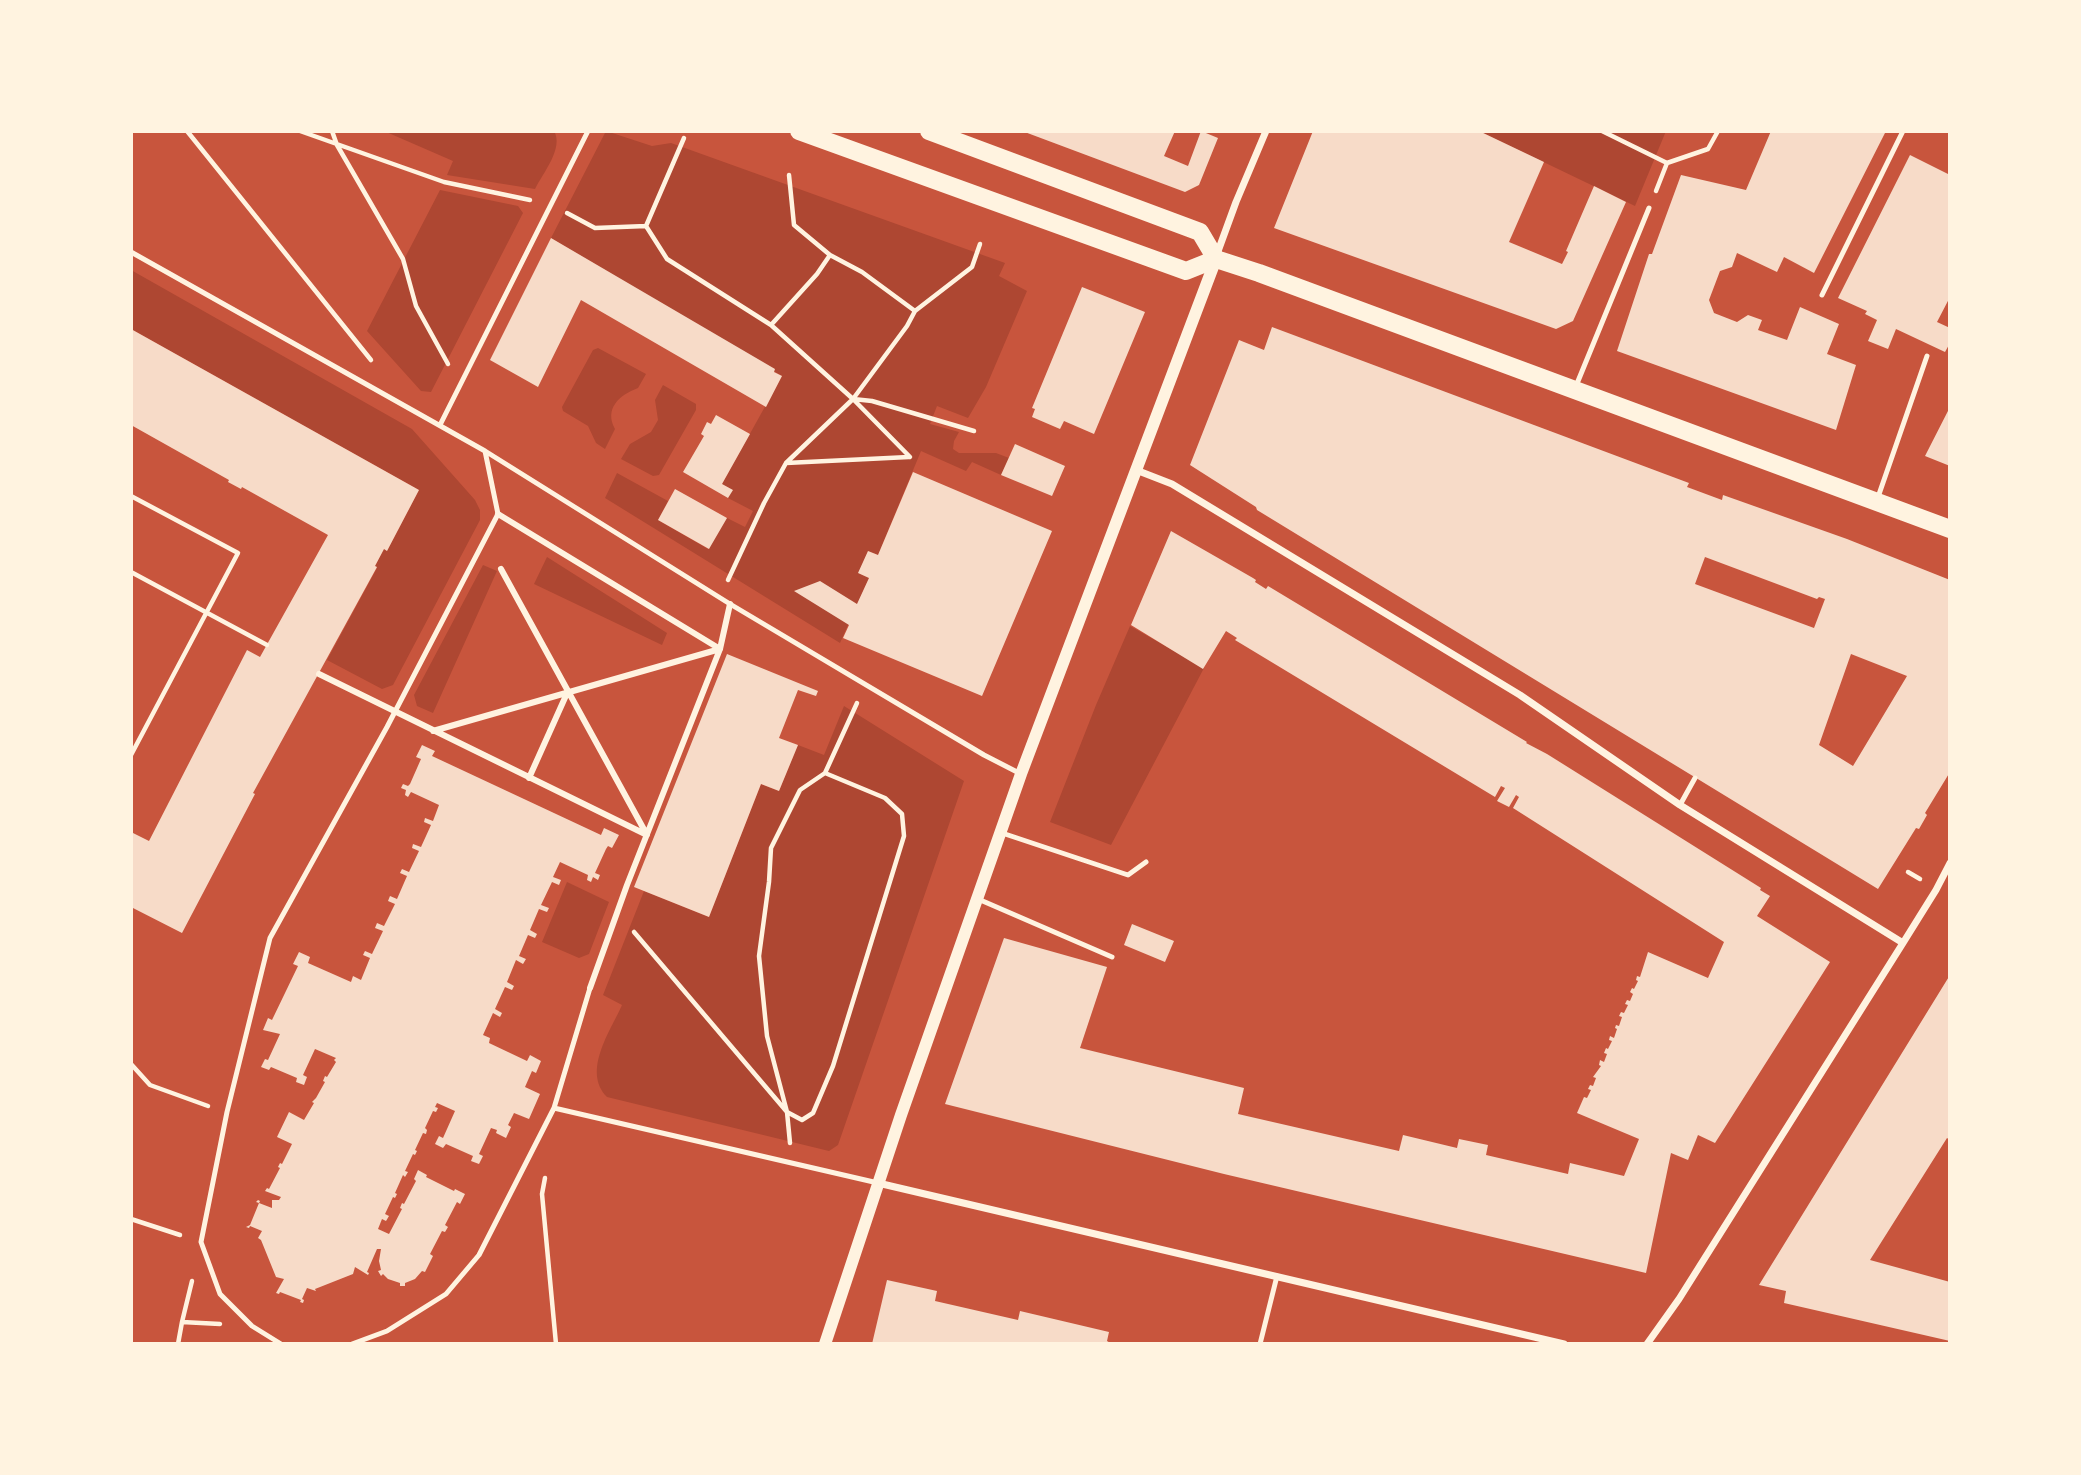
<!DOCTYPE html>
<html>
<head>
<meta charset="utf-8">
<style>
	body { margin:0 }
	#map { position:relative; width:2081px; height:1475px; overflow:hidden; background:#c8553d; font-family:"PT Serif",serif }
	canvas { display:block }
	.frame { position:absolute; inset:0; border:133px solid #fff3e0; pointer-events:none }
</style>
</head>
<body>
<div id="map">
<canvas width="2081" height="1475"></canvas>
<div class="frame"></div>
</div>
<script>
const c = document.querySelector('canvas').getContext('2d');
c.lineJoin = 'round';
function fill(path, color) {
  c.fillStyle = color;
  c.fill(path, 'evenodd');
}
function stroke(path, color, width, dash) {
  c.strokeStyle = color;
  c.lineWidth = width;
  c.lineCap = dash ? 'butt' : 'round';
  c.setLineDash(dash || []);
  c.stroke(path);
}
fill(new Path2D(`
	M384,131H554C564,148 543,173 535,189L447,175L453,161Z
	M606,131L652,146L671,143L1005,263L999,276L1027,291L986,387L968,418L937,406L930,424L959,432L954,441L953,449L959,453H996L1009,458L1001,475L972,462L966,471L921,451L878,555L868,551L859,573L869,578L840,643L605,498L617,473L668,501L658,520L708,549L727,518L745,527L753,511L728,498L732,490L722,484L782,376L551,238Z
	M1479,131H1666L1635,206Z
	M440,190L518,206L523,213L431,392L421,391L367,331Z
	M131,270L412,429L475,500L480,510V520L393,685L382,689L327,660L377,568L375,566L384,549L387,551L419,490L131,329Z
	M598,348L646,374L638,388C619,395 604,409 615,429L605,449L596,443L588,426L563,411L562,407L593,350Z
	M663,385L696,404V410L659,475L653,476L621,459L630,444L651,432L658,420L655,400Z
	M547,557L667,633L662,645L534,584Z
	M483,565L497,571L433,713L417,706L414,695Z
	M1130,626L1204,668L1111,845L1050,822L1096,705Z
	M844,706L964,781L838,1145L829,1151L607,1097C582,1071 610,1032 622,1005L603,995L644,891L709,917L761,784L779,791L798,745L824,755Z
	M567,882L609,902L589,954L579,958L542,942Z`), '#ae4732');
fill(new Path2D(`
	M1022,131H1175L1164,156L1188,166L1201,131L1218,138L1199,185L1185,192Z
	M1313,131H1479L1544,162L1509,242L1562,264L1568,252L1566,251L1594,186L1626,202L1573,321L1556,329L1274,228Z
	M1771,131H1886L1814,273L1784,257L1777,272L1737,253L1732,267L1720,271L1709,300L1714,313L1737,322L1748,315L1762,320L1758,330L1787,340L1800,307L1839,324L1827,354L1856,365L1836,430L1617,351L1649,254H1652L1681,175L1746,190Z
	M1910,155L1950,175V297L1937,322L1950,328V343L1945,352L1896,329L1888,349L1868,341L1877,320L1865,314L1867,311L1838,298Z
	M551,238L775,369L774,372L782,376L766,407L581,300L538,387L490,360Z
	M1082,287L1145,312L1094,434L1064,421L1060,429L1032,417L1035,409L1032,408Z
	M1272,327L1689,483L1687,487L1722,500L1723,495L1847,539L1950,580V772L1925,813L1927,815L1919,829L1916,828L1878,889L1257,510L1256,507L1190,465L1239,340L1264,350ZM1705,557L1817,599L1819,597L1825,599L1814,628L1695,584ZM1851,654L1907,676L1853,766L1819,745Z
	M131,329L419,490L387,551L384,549L375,566L377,567L253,793L255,794L182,933L131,907V832L149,841L247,650L260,657L328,535L242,487L241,489L228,482L229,480L131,425Z
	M1950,407V466L1925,456Z
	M716,415L750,434L722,484L733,490L728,498L683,472L704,436L701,434L707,422L711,424Z
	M1015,444L1065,466L1052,496L1001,475Z
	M913,472L1052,531L982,696L843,638L849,625L794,591L820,581L857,604L869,578L858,573L868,551L878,555Z
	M675,489L727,518L709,549L658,520Z
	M1171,531L1253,578L1256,580L1255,582L1266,589L1268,586L1527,742L1526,743L1547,754L1761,888L1760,890L1770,896L1757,916L1830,962L1715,1143L1698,1135L1688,1160L1671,1153L1646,1273L1224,1174L945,1104L1004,938L1107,967L1080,1048L1244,1088L1238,1114L1399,1151L1403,1135L1457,1148L1459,1139L1488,1145L1486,1155L1568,1174L1570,1163L1624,1176L1639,1139L1577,1113L1584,1097L1587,1098L1591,1090L1588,1089L1590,1085L1593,1086L1596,1078L1593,1077L1601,1066L1599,1065L1600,1060L1604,1062L1607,1054L1604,1053L1606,1048L1608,1049L1612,1041L1609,1040L1610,1036L1614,1038L1617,1029L1615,1028L1616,1025L1619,1026L1622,1017L1619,1016L1621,1012L1624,1013L1628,1005L1625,1004L1627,1000L1630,1001L1633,994L1630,992L1632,988L1634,989L1638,981L1636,980L1637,976L1640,977L1648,952L1708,978L1724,942L1513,808L1519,797L1516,795L1509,807L1497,801L1505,788L1501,786L1495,797L1235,640L1237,638L1226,631L1203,669L1131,625Z
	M727,654L818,691L816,696L798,690L779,738L798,745L779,791L761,784L709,917L634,887Z
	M422,745L435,751L432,756L601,835L604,828L619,835L612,848L608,846L606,849L595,873L600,875L598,880L593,877L591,882L587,880L588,875L560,862L553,877L561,880L559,885L552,882L541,905L549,908L547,912L539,909L530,930L537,934L535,938L528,935L519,956L526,959L523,964L516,960L507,982L514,986L512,990L505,987L495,1009L502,1013L500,1017L493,1013L483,1035L490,1038L489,1043L527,1061L530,1055L541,1061L536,1073L532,1071L525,1087L540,1094L529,1119L514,1113L508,1125L511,1127L506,1138L496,1133L497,1130L491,1128L479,1154L483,1156L479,1164L471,1161L473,1156L446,1144L443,1148L435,1144L439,1136L443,1138L455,1111L437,1103L435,1107L438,1108L436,1112L433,1111L425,1128L427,1130L426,1134L423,1133L415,1150L417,1151L415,1155L413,1154L405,1171L408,1172L405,1177L403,1175L395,1193L397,1194L395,1198L393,1197L385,1214L389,1216L386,1221L382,1219L378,1229L389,1234L402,1209L400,1208L402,1203L404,1204L416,1181L414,1179L418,1170L427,1175L426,1177L454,1191L455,1189L465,1194L460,1204L457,1202L445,1225L448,1227L445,1232L442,1231L430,1254L433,1256L425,1272L422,1271L415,1279L405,1283V1286H400V1283L388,1279L383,1274L381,1276L378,1271L381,1270L379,1261L381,1249H377L367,1272L369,1273L368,1275L355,1267L353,1274L315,1289L316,1291L307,1288L302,1299L304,1300L303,1303L300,1302L301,1300L280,1292L279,1294L276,1293L284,1279L276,1277L261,1240L258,1238L262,1231L250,1226L249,1228L246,1227L250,1225L259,1203L256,1202L258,1200L260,1201L259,1203L272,1208V1200H279L281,1197L265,1191L267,1188L269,1189L280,1168L278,1167L280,1163L282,1164L292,1144L277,1137L289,1112L304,1120L314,1103L312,1102L316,1098L325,1082L323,1081L325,1076L327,1077L336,1062L334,1060L336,1058L315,1049L303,1075L307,1077L304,1085L296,1082L297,1078L271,1067L269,1070L261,1067L265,1059L268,1060L280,1034L263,1030L268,1018L272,1020L298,966L293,964L299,952L310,957L308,963L351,982L353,976L361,980L370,958L363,955L365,951L372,954L383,931L375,928L377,923L384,926L395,904L388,901L390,896L397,899L407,876L400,873L402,869L409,872L419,851L412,848L413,844L421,847L431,825L424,822L425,818L433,821L439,805L411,792L408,797L405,795L406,790L401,788L403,784L408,786L410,784L421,759L416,757Z
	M1132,924L1174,941L1165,962L1124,945Z
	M1950,975V1140L1947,1138L1870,1260L1950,1282V1341L1784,1303L1786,1291L1759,1285Z
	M887,1280L937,1291L935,1301L1018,1320L1020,1311L1109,1332L1107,1341L1112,1344H872Z`), '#f7dbc8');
stroke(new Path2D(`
	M187,131L371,360
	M300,131L444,182L530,200
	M332,131L337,145L403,259L416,306L448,364
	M1602,131L1667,163L1708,149L1718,131
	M789,175L794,225L830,255L862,272L915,311
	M1656,191L1667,163
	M567,213L595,228L646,226L667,259L771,325L853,399L910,457
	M646,226L684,138
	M771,325L817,274L830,255
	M853,399L872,401L974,431
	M786,463L909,457
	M131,496L238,553L131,755
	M131,572L267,645
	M728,580L764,503L786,463L853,399L907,326L915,311L972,267L980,244
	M825,773L885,798L902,814L904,836L833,1066L813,1113L802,1120L787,1112L767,1036L759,956L769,882L771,848L800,790L825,773L857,703
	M1908,872L1920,879
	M634,932L787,1112L790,1143
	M131,1064L150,1085L208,1106
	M545,1178L542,1194L556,1344
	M131,1219L180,1235
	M182,1322L192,1281
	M178,1344L182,1322L220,1324`), '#fff3e0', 4.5);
stroke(new Path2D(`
	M131,252L485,451L730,604L984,755L1021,774
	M1822,295L1903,131
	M1576,386L1649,208
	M440,425L588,131
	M1877,500L1927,356
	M1680,805L1695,778
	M1002,833L1128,875L1146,862
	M978,899L1112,957
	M554,1108L590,988
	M281,1344L252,1326L220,1294L201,1242L227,1112L270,938L387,727L498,514L485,451
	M352,1344L387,1331L446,1294L479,1255L554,1108L878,1183
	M1260,1344L1277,1276`), '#fff3e0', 5);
stroke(new Path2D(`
	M498,514L720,649
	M319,674L647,835L501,569
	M433,731L720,649
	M529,778L568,691
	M590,988L627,885L720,649L730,604`), '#fff3e0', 6);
stroke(new Path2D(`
	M1217,254L1236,202L1266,131
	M1136,470L1172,484L1520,695L1680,805L1903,943
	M878,1183L1564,1344
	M1647,1344L1679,1299L1903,943L1936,890L1950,863`), '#fff3e0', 7);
stroke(new Path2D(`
	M825,1344L901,1115L1021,774L1216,259`), '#fff3e0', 12);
stroke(new Path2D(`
	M799,131L1186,271L1216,259L1259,273L1950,529
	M929,131L1200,232L1216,259`), '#fff3e0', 18);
</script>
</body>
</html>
